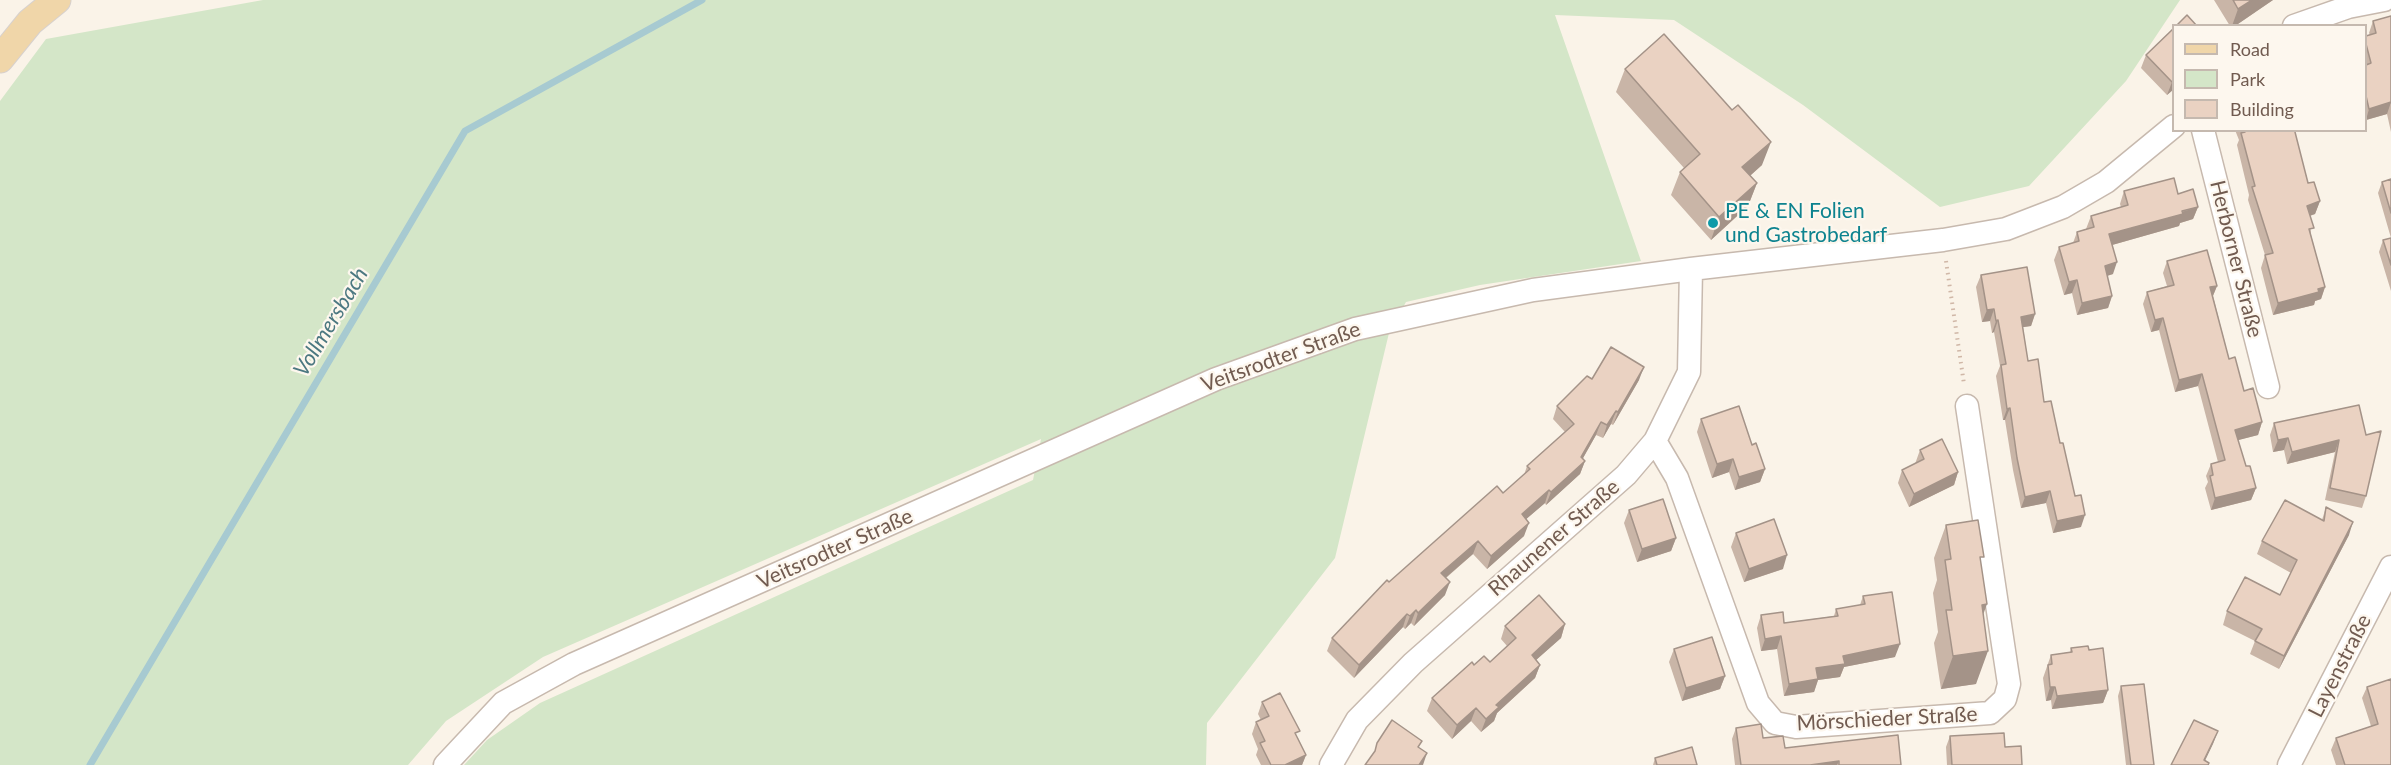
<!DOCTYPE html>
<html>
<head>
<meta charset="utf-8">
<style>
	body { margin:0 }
	#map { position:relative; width:2391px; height:765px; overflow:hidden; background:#faf3e8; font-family:Lato,sans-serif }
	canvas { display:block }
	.legend { position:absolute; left:2172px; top:24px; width:195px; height:108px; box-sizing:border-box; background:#fdf7ee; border:2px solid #c5b9af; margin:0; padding:8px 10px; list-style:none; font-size:18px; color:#715b50 }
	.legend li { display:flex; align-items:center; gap:12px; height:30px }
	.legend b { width:30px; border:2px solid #c5b9af }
</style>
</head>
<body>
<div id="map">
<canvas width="2391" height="765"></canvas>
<ul class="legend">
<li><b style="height:8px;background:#f0d6a9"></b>Road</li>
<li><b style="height:16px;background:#d4e6c8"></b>Park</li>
<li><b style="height:16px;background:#ead2c2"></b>Building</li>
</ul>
</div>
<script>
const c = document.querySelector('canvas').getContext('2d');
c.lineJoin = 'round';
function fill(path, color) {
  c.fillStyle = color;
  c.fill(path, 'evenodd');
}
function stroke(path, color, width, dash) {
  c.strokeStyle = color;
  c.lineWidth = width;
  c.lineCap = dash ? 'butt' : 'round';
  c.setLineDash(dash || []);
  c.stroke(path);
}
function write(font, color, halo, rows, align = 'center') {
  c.font = font + ' Lato,sans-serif';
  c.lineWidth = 4.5;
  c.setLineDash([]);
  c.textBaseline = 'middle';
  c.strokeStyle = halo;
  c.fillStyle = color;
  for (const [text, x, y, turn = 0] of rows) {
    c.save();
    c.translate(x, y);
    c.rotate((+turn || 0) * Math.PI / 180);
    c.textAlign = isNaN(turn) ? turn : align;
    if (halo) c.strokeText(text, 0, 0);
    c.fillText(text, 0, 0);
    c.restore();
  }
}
fill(new Path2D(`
	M263,0H2180L2126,81L2029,186L1940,207L1803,105L1674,20L1555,15L1641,261L1480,285L1406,302L1389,333L1335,558L1207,723L1206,765H464L487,740L540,703L1033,480L1041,439L543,657L446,721L408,765H0V101L46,39Z`), '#d4e6c8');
stroke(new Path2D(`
	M90,765L465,131L702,0`), '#a7cad1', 7);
const minor = new Path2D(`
	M2294,26L2348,7L2384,0
	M2203,130L2268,387
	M1655,441L1677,478L1758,703L1775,723L1796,727L1990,713L2005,699L2009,684L1967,406
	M445,765L503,703L574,664L1216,379L1355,329L1533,290L1691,269L1943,240L2006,229L2063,207L2106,182L2174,126
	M1331,765L1357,720L1413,663L1626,475L1655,441L1689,372L1691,269
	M2289,765L2391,567`);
const major = new Path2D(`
	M0,59L30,22L57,0`);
stroke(minor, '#c7b9ae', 25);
stroke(major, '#d7d1ce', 29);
stroke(new Path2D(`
	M1946,261L1964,384`), '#d0b7a7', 4, [1.5, 4.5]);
stroke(minor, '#fff', 22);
stroke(major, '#f0d6a9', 27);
fill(new Path2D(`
	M2214,0H2273L2235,26H2230Z
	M2391,16V132L2387,114L2366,120V36L2370,35L2369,33L2373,21Z
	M2174,28V89L2167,95L2141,68L2146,55Z
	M1625,69L1762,165L1750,176L1757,183L1748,206L1711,240L1671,195L1680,172L1684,168L1616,92Z
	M2235,130H2294L2308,183L2320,201L2315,214L2310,216L2311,235L2325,287L2321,299L2315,301L2314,305L2273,315L2261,268L2265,255L2248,200L2249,195L2237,145L2239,140Z
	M2391,179V291L2379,252L2383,240L2391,238L2378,193L2382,182Z
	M2124,191L2178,194L2198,207L2193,219L2180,223L2179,226L2112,245L2113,274L2107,276L2112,296L2108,308L2077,315L2072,293L2064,295L2054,260L2059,247L2073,243L2077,232L2086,229L2091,216L2121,207L2120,204Z
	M2167,261L2217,286L2213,296L2229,359L2244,391L2262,422L2258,435L2238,440L2246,466L2256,488L2251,500L2211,510L2205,488L2208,482L2206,476L2211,464L2218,462L2198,386L2175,392L2159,330L2151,332L2143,304L2147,292L2167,286L2163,273Z
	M1981,275L2035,314L2031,326L2023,327L2028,361L2060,443L2081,527L2053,533L2046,503L2021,508L2013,470L2005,420H2003L1996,376L2000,366L1994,332L1992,333L1990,321L1982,322L1976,287Z
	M1592,379L1639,380L1613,425L1611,424L1603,438L1596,435L1583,458L1585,461L1580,474L1546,505L1545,503L1526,519L1524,536L1487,569L1473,554L1446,578L1445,595L1414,626L1411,623L1405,629L1403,627L1354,678L1327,651L1332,638L1389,582L1503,493L1524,475L1527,466L1565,432L1553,419L1557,406Z
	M2359,405L2366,496L2362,508L2325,500L2335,452L2287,464L2284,450L2273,452L2270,435L2274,423Z
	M1701,419L1752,445L1765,469L1760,482L1735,490L1729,472L1712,478L1697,432Z
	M1920,450L1958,472L1954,485L1909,507L1898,483L1902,470L1915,464Z
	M2326,507L2349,535L2279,669L2250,654L2255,641L2223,625L2227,611L2280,595L2291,573L2257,554L2262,541L2322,520Z
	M1629,510L1676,538L1671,551L1637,562L1624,523Z
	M1946,525L1981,564L1983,615L1976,684L1941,689L1934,643L1938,632L1933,593L1937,580L1934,558Z
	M1736,533L1783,569L1744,582L1731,547Z
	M1863,596L1895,657L1844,667L1840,677L1818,680L1814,692L1784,696L1777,649L1761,651L1757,628L1761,615L1784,623L1834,616L1836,609L1860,605Z
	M1565,624L1561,638L1536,660L1540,665L1535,678L1497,713L1494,721L1481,732L1471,721L1452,739L1427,711L1432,698L1474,665L1490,662L1507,646L1501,639L1505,626Z
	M2071,648L2089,650L2108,690L2103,703L2052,709L2051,700L2046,701L2043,678L2051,655L2070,652Z
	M1674,649L1725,676L1720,689L1682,701L1669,662Z
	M2121,686L2154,765H2126L2118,696Z
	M2367,687L2391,765H2336L2331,750L2336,738L2371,726L2362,698Z
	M1262,702L1298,738L1306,755L1302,765H1261L1256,755L1258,749L1252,734L1256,722L1261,720L1258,714Z
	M1736,728L1785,748L1901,765H1735L1732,739Z
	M1950,736L2005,747L2022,765H1947L1946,747Z
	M1655,758L1697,765H1653Z`), '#c9b5a7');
fill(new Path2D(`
	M2252,0H2273L2235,26H2232L2238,9Z
	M2174,80V89L2167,95L2172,82Z
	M2391,102L2387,114L2366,120L2369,109Z
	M1771,142L1762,165L1734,190L1742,167Z
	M1757,183L1748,206L1711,240L1719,217Z
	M2320,201L2315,214L2302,218L2307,206Z
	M2198,207L2193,219L2180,223L2179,226L2105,247L2109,234Z
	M2117,262L2113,274L2100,278L2105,266Z
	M2077,280L2072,293L2064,295L2069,282Z
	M2217,286L2212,298L2210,287Z
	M2325,287L2321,299L2315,301L2314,305L2273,315L2278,303Z
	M2112,296L2108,308L2077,315L2082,303Z
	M1994,309L1990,321L1982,322L1987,310Z
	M2035,314L2031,326L2017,328L2021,317Z
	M2163,318L2159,330L2151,332L2155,320Z
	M1998,320L1994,332L1992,333L1996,321Z
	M1644,367L1639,380L1613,425L1618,412Z
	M2202,374L2198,386L2175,392L2179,380Z
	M2010,408L2005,420H2003L2007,409Z
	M1616,411L1611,424L1603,438L1607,425Z
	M1601,422L1596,435L1578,467L1585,461L1580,474L1546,505L1551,492L1581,457Z
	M2262,422L2258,435L2231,442L2235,430Z
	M2288,438L2284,450L2273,452L2278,440Z
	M2339,440L2335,452L2287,464L2292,452Z
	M1733,459L1729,472L1712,478L1717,464Z
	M1765,469L1760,482L1735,490L1739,477Z
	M1958,472L1954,485L1909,507L1914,494Z
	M2256,488L2251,500L2211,510L2215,498Z
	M1549,490L1545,503L1517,527L1522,514Z
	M2050,491L2046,503L2021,508L2025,497Z
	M2085,515L2081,527L2053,533L2057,521Z
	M2353,522L2349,535L2279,669L2284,656Z
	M1529,523L1524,536L1487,569L1491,556Z
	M1676,538L1671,551L1637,562L1642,549Z
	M1478,541L1473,554L1436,586L1441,573Z
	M1787,555L1783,569L1744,582L1749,569Z
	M1450,582L1445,595L1414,626L1418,613Z
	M1987,604L1975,637L1982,605Z
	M1416,610L1411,623L1405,629L1410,616Z
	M1407,614L1403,627L1354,678L1359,665Z
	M1565,624L1561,638L1527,668L1532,655Z
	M1781,636L1777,649L1761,651L1765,639Z
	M1900,644L1895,657L1844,667L1840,677L1818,680L1814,692L1784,696L1789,684L1816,668L1843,656Z
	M1988,651L1976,684L1941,689L1953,656Z
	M1540,665L1535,678L1497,713L1494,721L1481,732L1486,719L1496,705Z
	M1725,676L1720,689L1682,701L1686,688Z
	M2050,687H2055L2051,700L2046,701Z
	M2108,690L2103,703L2052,709L2057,696Z
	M1476,708L1471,721L1452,739L1457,725Z
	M2218,731L2213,744L2203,765H2202Z
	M1427,753L1423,765H1419Z
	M1306,755L1302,765H1285Z
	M1839,761L1837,765H1810Z`), '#a49388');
const building = new Path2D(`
	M2233,0H2252L2238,9Z
	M2187,15L2197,26H2176Z
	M2391,16V103V102L2369,109L2366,96V65L2371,63L2366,44V36L2376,33L2373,21Z
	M2174,28V80L2172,82L2146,55Z
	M1664,34L1732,110L1738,105L1771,142L1742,167L1757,183L1719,217L1680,172L1700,154L1625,69Z
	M2244,130H2294L2295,132L2308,183L2314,182L2320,201L2307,206L2314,228L2309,229L2325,287L2318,289L2319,292L2278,303L2265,255L2273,253L2252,187L2255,186L2241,133L2245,132Z
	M2174,178L2178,194L2193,189L2198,207L2182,211L2183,214L2109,234L2117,262L2105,266L2112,296L2082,303L2077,280L2069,282L2059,247L2079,241L2077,232L2094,227L2091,216L2128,205L2124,191Z
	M2391,179V213L2382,182Z
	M2391,238V265L2383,240Z
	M2207,250L2217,286L2210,287L2229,359L2235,357L2244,391L2253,388L2262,422L2235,430L2246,466H2250L2256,488L2215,498L2210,476L2213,475L2211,464L2225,460L2202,374L2179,380L2163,318L2155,320L2147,292L2174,285L2167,261Z
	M2027,267L2035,314L2021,317L2028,361L2038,359L2044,402L2051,401L2060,443H2063L2075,496L2081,495L2085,515L2057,521L2050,491L2025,497L2017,458L2010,408L2007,409L2001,365L2006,364L1998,320L1996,321L1994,309L1987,310L1981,275Z
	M1611,347L1644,367L1618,412L1616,411L1607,425L1601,422L1581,457L1585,461L1551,492L1549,490L1522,514L1529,523L1491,556L1478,541L1441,573L1450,582L1418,613L1416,610L1410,616L1407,614L1359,665L1332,638L1387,580L1389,582L1497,486L1503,493L1530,469L1527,466L1574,424L1557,406L1587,376L1592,379Z
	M2359,405L2366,435L2381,431L2366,496L2330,488L2339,440L2292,452L2288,438L2278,440L2274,423Z
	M1739,406L1752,445L1756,443L1765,469L1739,477L1733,459L1717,464L1701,419Z
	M1942,439L1958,472L1914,494L1902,470L1924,459L1920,450Z
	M1663,499L1676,538L1642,549L1629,510Z
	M2285,500L2324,521L2326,507L2353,522L2284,656L2255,641L2262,629L2227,611L2245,577L2280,595L2297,560L2262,541Z
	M1774,519L1787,555L1749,569L1736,533Z
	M1978,520L1984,557H1980L1987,604L1982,605L1988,651L1953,656L1946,610H1952L1945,560L1951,559L1946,525Z
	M1892,592L1900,644L1843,656L1845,664L1816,668L1818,679L1789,684L1781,636L1765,639L1761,615L1783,612L1784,623L1838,616L1836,609L1865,604L1863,596Z
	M1539,595L1565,624L1532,655L1540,665L1496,705L1499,707L1486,719L1476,708L1457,725L1432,698L1472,662L1474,665L1484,656L1490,662L1516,638L1505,626Z
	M1712,637L1725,676L1686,688L1674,649Z
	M2088,646L2089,650L2103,648L2108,690L2057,696L2055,687H2050L2048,665L2052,664L2051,655L2072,652L2071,648Z
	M2391,679V765H2345L2336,738L2378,724L2367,687Z
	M2144,684L2154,765H2131L2121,686Z
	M1280,693L1300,731L1295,733L1306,755L1285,765H1271L1260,743L1265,741L1256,722L1269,716L1262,702Z
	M1392,720L1422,741L1418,747L1427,753L1419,765H1365L1375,751L1377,743Z
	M2194,720L2218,731L2204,760L2209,763L2208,765H2171Z
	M1761,724L1763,738L1783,736L1785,748L1898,735L1901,765H1839V761L1810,765H1741L1736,728Z
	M2004,733L2005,747L2021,746L2022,765H1952L1950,736Z
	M1692,747L1697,765H1657L1655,758Z`);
fill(building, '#ead2c2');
stroke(building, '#a49388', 1.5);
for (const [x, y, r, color] of [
	[1713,223,6,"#0f9aa8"]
]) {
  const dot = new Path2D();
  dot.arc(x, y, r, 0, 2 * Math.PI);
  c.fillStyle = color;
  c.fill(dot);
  stroke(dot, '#fdf7ee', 2);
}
write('21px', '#0d838f', '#fdf7ee', [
	["PE & EN Folien",1725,211],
	["und Gastrobedarf",1725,235]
], 'left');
write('21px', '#715b50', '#fdf7ee', [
	["Herborner Straße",2236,259,76],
	["Veitsrodter Straße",1281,357,-20],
	["Rhaunener Straße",1554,538,-41],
	["Veitsrodter Straße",835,549,-24],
	["Layenstraße",2340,666,-63],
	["Mörschieder Straße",1887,719,-3]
]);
write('italic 22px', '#4c7881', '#fdf7ee', [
	["Vollmersbach",331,322,-59]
]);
</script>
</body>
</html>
